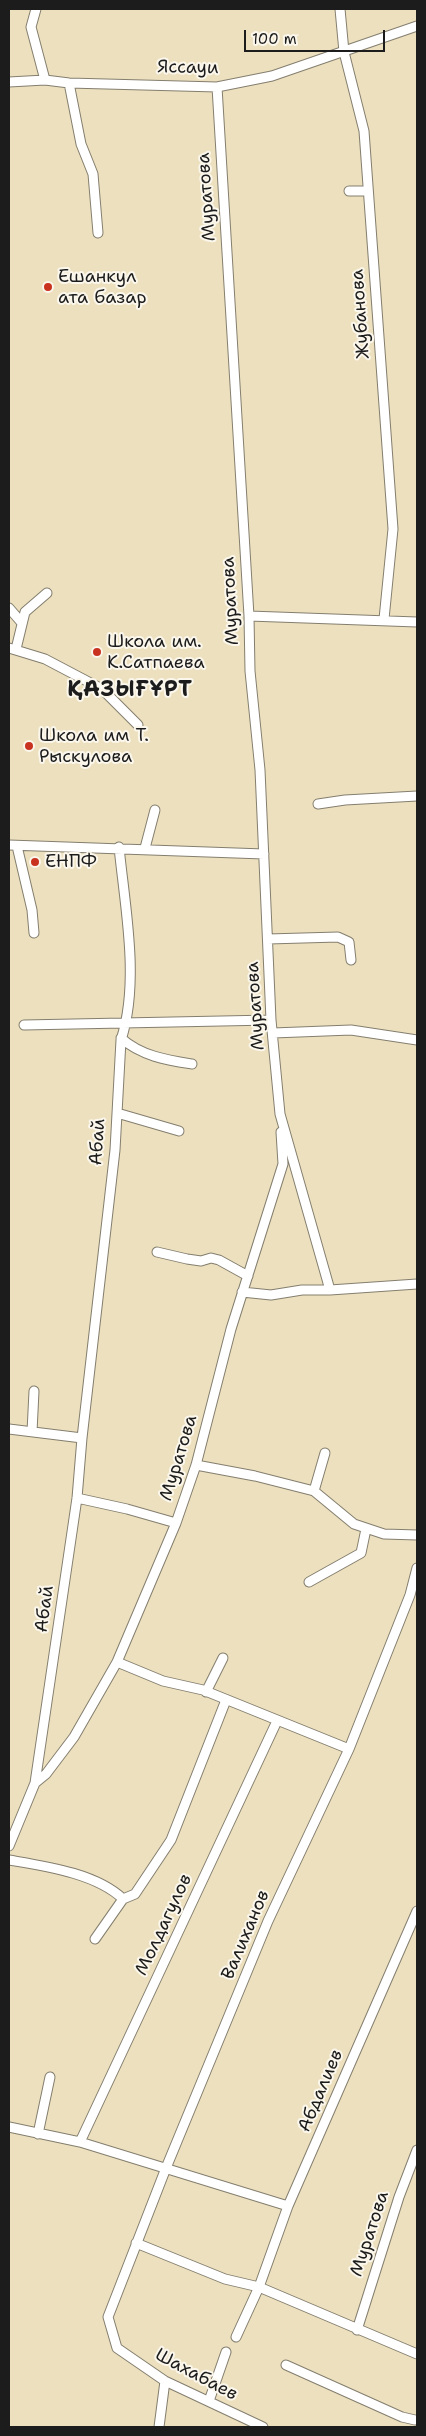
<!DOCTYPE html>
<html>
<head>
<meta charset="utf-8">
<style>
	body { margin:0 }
	#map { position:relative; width:426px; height:2436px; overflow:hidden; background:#ece0bf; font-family:"Shantell Sans",sans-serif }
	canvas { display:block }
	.frame { position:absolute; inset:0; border:10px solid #1c1c1c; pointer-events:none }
	.scale { position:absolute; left:244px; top:30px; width:141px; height:22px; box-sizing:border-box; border:2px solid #1c1c1c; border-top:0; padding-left:6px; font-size:15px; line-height:18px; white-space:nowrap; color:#1c1c1c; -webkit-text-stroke:4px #fbf7ec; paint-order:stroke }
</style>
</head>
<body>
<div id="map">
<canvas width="426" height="2436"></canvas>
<div class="frame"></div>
<div class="scale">100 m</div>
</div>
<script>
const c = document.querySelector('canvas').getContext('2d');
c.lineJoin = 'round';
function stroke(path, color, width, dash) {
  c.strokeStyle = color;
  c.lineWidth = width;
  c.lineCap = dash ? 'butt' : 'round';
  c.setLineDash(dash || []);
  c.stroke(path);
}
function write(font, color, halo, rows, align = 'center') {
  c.font = font + ' "Shantell Sans",sans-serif';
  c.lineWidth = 4;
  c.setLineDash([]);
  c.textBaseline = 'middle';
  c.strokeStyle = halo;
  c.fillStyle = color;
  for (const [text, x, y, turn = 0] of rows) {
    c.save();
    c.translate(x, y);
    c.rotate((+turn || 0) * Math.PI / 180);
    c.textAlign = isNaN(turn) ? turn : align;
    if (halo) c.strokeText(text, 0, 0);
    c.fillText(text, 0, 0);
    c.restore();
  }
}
const street = new Path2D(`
	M36,9L31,27L45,80
	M340,9L344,52L364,131L393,529L384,619
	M9,82L45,80L69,83L217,87L272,76L417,26
	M69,83L81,144L93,174L98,233
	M217,87L249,616L250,671L260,770L271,1020L280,1114L330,1290
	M349,191H368
	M9,608L22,623
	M249,616L417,622
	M9,648L45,659L102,689L138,725
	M16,649L25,612L47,593
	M318,804L345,800L417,796
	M9,845L264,854
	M17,846L32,910L34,933
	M145,848L155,810
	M268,939L338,937L349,942L351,960
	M24,1025L271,1020
	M273,1033L351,1030L417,1040
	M121,1038C141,1056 167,1060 192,1064
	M117,1113L179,1131
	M157,1252L187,1259L201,1261L211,1258L219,1260L248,1276
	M242,1292L271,1295L302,1290H330L417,1284
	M9,1429L82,1438
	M32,1432L34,1391
	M196,1465L255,1476L314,1491L354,1524L384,1534L417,1535
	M314,1491L325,1453
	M77,1498L127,1509L176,1523
	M309,1582L361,1553L366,1529
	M117,1662L163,1681L203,1690L349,1749
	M206,1692L223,1658
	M35,1783L46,1774L74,1737L117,1662L176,1523L196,1465L231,1329L283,1164L281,1132
	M9,1846L35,1783L77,1498L82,1438L115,1150L121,1040C140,981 125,908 119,847
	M9,1860C44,1866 96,1873 123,1899L135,1894L171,1840L226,1700
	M95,1939L123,1899
	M9,2127L80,2142L288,2206
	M38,2134L50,2077
	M80,2142L277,1721
	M136,2243L225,2279L259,2287L417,2354
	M357,2330L399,2197L417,2150
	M236,2337L259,2287L288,2206L417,1911
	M286,2365L402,2417L415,2420
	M209,2401L226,2352
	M159,2427L165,2381
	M263,2427L165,2381L117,2348L108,2317L166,2168L268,1921L349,1749L410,1595L417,1568`);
stroke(street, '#847e6e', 11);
stroke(street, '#fff', 9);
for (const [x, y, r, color] of [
	[48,287,5,"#c8321e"],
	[97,652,5,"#c8321e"],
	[29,746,5,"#c8321e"],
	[35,862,5,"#c8321e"]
]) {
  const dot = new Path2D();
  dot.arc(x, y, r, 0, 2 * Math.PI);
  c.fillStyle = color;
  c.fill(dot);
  stroke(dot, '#fbf7ec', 2);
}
write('18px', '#1c1c1c', '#fbf7ec', [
	["Яссауи",188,68,1],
	["Муратова",207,197,-94],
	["Жубанова",361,314,-94],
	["Муратова",231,601,-93],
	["Муратова",256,1006,-94],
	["Абай",98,1142,-86],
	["Муратова",179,1458,-73],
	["Абай",45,1609,-82],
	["Молдагулов",164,1925,-65],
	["Валиханов",246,1935,-67],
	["Абдалиев",321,2091,-67],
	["Муратова",370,2234,-72],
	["Шахабаев",196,2375,28]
]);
write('18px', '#1c1c1c', '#fbf7ec', [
	["Ешанкул",58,277],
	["ата базар",58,298],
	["Школа им.",107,642],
	["К.Сатпаева",107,663],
	["Школа им Т.",39,736],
	["Рыскулова",39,757],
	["ЕНПФ",45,862]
], 'left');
c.letterSpacing = '1px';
write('bold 22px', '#1c1c1c', '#fbf7ec', [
	["ҚАЗЫҒҰРТ",130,690]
]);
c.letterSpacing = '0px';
</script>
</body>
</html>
